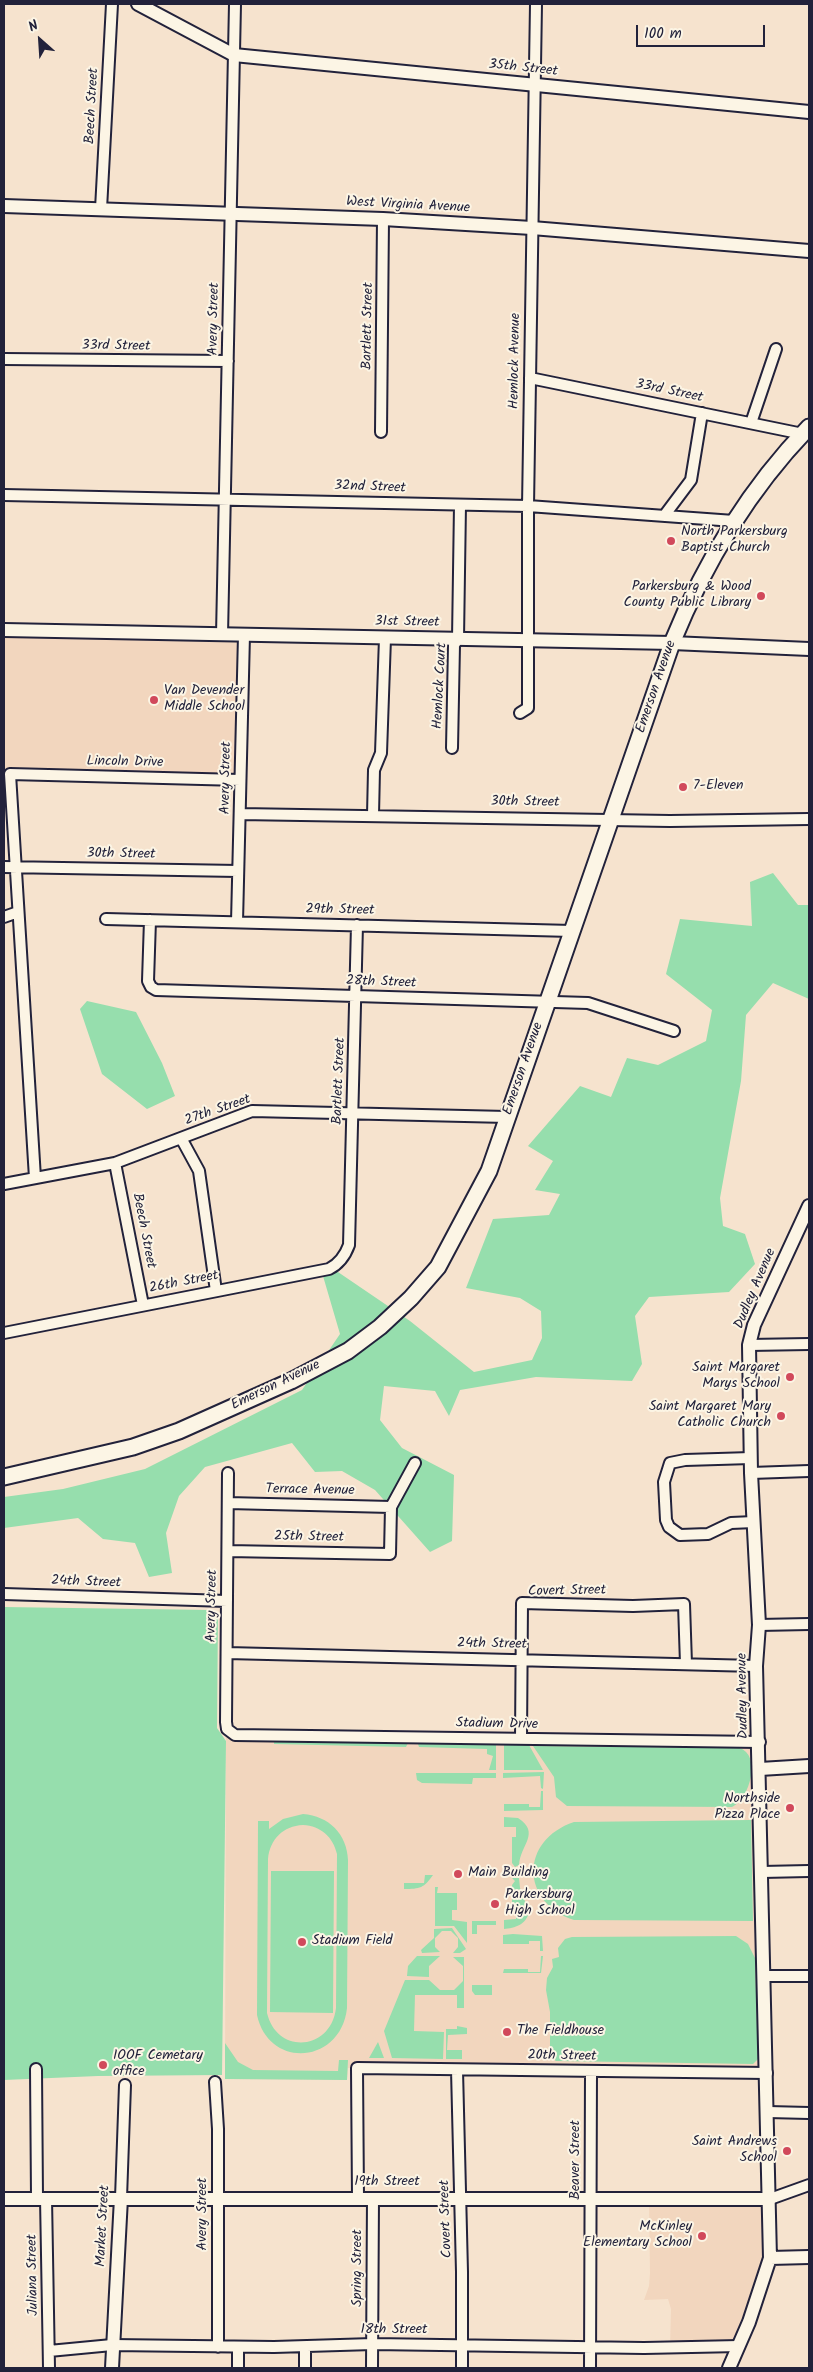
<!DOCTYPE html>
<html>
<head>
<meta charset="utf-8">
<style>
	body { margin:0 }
	#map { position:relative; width:813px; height:2372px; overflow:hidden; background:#f6e3ce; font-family:Kalam,sans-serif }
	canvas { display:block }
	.frame { position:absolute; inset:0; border:5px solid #22223b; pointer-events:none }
	.north { position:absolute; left:15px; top:15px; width:50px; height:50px; -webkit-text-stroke:4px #fcf5e5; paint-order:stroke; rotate:334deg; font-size:14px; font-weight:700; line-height:20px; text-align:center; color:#22223b }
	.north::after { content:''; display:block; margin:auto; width:18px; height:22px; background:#22223b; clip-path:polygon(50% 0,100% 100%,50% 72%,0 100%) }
	.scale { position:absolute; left:636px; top:25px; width:129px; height:22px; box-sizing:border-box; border:2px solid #22223b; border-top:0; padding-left:6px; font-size:15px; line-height:18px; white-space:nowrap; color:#22223b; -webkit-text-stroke:4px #fcf5e5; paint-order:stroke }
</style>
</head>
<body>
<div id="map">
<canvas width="813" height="2372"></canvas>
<div class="frame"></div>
<div class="north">N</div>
<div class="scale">100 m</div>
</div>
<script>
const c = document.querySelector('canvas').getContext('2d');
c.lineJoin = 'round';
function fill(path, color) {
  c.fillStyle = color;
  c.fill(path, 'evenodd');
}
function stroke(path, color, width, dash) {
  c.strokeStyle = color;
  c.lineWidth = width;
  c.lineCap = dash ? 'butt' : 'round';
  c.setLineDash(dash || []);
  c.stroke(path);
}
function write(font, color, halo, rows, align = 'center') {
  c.font = font + ' Kalam,sans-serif';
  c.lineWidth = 4;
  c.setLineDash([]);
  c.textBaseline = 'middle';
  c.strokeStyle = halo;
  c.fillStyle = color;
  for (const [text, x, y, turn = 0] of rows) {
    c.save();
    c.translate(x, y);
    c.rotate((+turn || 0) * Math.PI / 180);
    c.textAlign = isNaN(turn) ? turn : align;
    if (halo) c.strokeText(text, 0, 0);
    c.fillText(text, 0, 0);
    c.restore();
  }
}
fill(new Path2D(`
	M4,630L244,635L240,780L4,774Z
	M226,1735L760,1742L767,2073L357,2068H348L347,2080L225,2079Z
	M649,2199H770V2258L739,2346L670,2348L671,2309L668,2299L644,2300L649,2286L650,2273Z`), '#f2d6be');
fill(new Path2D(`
	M773,873L798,905H809V999L773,983L746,1015L741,1081L720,1198L723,1226L745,1234L755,1264L729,1292L649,1297L635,1316L642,1364L632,1381L536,1377L460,1390L449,1416L435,1391L384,1386L380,1420L402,1448L454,1475L452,1541L430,1552L375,1490L342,1471L315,1472L292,1443L205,1467L179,1496L166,1533L172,1573L149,1577L135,1543L103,1539L78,1518L4,1528V1497L63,1489L145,1469L302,1390L340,1334L323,1276L335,1270L410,1321L474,1372L532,1360L542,1338L541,1311L520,1298L466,1288L493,1219L549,1215L560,1194L535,1190L553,1161L528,1146L580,1086L611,1097L627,1058L658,1065L706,1041L712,1010L666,974L680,919L752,926L750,882Z
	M87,1001L136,1012L162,1063L175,1096L147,1109L102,1074L80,1009Z
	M4,1607L210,1610L218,1613L217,1728L226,1741L222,2075L98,2076L4,2080Z
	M274,1741L408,1743L406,1747L274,1744Z
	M418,1744L496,1745V1770H489L493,1756L487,1754V1749L419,1747Z
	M504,1745H529L543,1770H504Z
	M533,1746L739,1748C762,1754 750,1799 732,1807L567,1806L556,1797L554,1777Z
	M544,1772L543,1789L541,1788L540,1776L503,1778V1773Z
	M416,1773H496V1778H473L472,1784L422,1783L417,1780Z
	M541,1791H543V1810L504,1811V1804H529V1807H540Z
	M303,1814C329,1816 347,1834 348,1860L347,2008C341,2064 269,2070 257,2015L258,1821H269V1829L283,1819ZM303,1825C321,1826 333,1837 337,1854L336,2008C331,2051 277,2055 267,2013L268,1859C270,1839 283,1826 303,1825Z
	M504,1817L518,1818C541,1833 520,1845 519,1865L515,1867L512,1863V1837H516V1827H504Z
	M751,1820L753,1921L574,1920C520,1902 520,1840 574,1822Z
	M271,1871H334L333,2013L270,2012Z
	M425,1875H433C424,1888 420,1889 404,1889V1883H424Z
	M512,1878H519L520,1888L529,1912C526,1925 515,1928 504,1929V1920L516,1919V1910H512V1885L515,1881Z
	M435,1887H438L437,1893H457V1910H452V1920L467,1922V1943L454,1926H435Z
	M472,1921H496V1925H477V1934H472Z
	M452,1928L466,1949L460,1953H453L458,1947V1938L451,1931H442L435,1938V1947L440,1952L422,1953L421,1950L434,1938V1929Z
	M513,1934L542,1936L543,1951H540V1941H529V1944H503V1935Z
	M736,1936L748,1944L755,1958L758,2059L753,2064L556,2061L550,2056V2012L546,1990L547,1978L553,1967L552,1959L559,1957L558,1948L565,1939L572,1937Z
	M417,1956H440L429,1966V1977L407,1976L408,1966Z
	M541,1956H543L541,1973H486H503L504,1969H528V1972H540Z
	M453,1957H464V2008H457V1995H415L414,2031L444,2032L443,2059L392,2058L384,2031L405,1980H429L440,1990H454L463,1981V1966Z
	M472,1985H492V1995H475L472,1991Z
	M457,2026L467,2028V2034L448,2035L447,2050H462V2059H446V2029H457Z
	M378,2042L384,2058H369Z
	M225,2043L238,2062L253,2070L338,2071L339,2060H348L347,2080L225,2079Z`), '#96dead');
const minor = new Path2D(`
	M101,209L112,4
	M4,359L228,361
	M530,378L803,434
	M751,423L776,349
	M381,432L383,219
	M4,495L528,506L734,521
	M664,516L691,480L702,413
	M222,635L235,4
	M520,713L528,708V506L536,4
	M452,748L454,645L458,639L460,505
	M240,814L670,821L809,819
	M373,815L374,770L381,753L385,638
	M4,867L238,871
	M4,917L18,912
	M106,919L572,931
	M150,920L148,981L151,987L156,990L588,1003L674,1031
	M237,922L244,635
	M181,1138L199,1171L216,1291
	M115,1163L143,1305
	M35,1178L10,774L240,780
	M4,1184L115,1163L252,1111L507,1117
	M4,1333L329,1269C339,1264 345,1256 349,1245L357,925
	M749,1345L809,1344
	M751,1458L685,1460L670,1463L664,1482L666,1520L669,1527L680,1535L708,1534L731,1523L754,1522
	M228,1473L226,1722L227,1729L235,1735L760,1742
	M751,1473L809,1471
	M228,1503L391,1507
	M228,1551L390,1554L391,1507L415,1463
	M4,1594L227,1601
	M759,1625L809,1624
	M227,1653L756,1666
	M521,1739L522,1603L633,1606L684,1604L686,1664
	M762,1872L809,1871
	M764,1976H809
	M36,2069L37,2198
	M457,2070L462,2272V2368
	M215,2082L218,2129V2347
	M768,2112L809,2113
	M46,2198L49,2368
	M121,2198L125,2085
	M358,2198L357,2068L767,2073
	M770,2199L809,2185
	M49,2351L112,2345L274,2347L373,2344L644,2348L739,2346
	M238,2368V2347
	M305,2368V2347
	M372,2368L373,2198
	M590,2368L591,2071`);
const tertiary = new Path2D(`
	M138,4L234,55L809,112
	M4,206L383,219L532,228L809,251
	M4,630L672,643L809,649
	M760,1769L809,1766
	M4,2199H770
	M770,2258L809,2257
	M112,2368L121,2198
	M729,2368L749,2322L770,2258L756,1666L759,1625L751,1473L749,1345L754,1325L809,1206`);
const primary = new Path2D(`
	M4,1477L133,1447L179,1431L291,1381L348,1351L380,1327L411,1298L438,1267L489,1171L672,643C704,564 749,489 809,427`);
stroke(minor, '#22223b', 14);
stroke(tertiary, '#22223b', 16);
stroke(primary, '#22223b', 19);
stroke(minor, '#fcf5e5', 10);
stroke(tertiary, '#fcf5e5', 12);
stroke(primary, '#fcf5e5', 15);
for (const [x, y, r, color] of [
	[671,541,5,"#d1495b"],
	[761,596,5,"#d1495b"],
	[154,700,5,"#d1495b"],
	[683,787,5,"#d1495b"],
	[790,1377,5,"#d1495b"],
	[781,1416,5,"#d1495b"],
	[790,1808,5,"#d1495b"],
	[458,1874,5,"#d1495b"],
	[495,1904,5,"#d1495b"],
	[302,1942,5,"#d1495b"],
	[507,2032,5,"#d1495b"],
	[103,2065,5,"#d1495b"],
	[787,2151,5,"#d1495b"],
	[702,2236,5,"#d1495b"]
]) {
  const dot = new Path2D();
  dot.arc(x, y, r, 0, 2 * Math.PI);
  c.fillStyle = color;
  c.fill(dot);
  stroke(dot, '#fcf5e5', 2);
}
write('14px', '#22223b', '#fcf5e5', [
	["35th Street",523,69,6],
	["Beech Street",93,106,-87],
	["West Virginia Avenue",408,206,3],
	["Avery Street",215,319,-89],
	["Bartlett Street",369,326,-89],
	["33rd Street",116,347,1],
	["Hemlock Avenue",516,361,-89],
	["33rd Street",669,392,12],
	["32nd Street",370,488,2],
	["31st Street",407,623,1],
	["Hemlock Court",441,686,-87],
	["Emerson Avenue",657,687,-71],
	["Lincoln Drive",125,763,1],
	["Avery Street",227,778,-89],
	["30th Street",525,803,1],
	["30th Street",121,855,1],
	["29th Street",340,911,1],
	["28th Street",381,983,2],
	["Emerson Avenue",524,1069,-71],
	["Bartlett Street",340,1081,-88],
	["27th Street",218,1111,-19],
	["Beech Street",143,1231,79],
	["26th Street",184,1283,-11],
	["Dudley Avenue",756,1289,-67],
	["Emerson Avenue",276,1386,-26],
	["Terrace Avenue",310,1491,1],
	["25th Street",309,1538,1],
	["24th Street",86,1583,2],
	["Covert Street",567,1592,-1],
	["Avery Street",213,1606,-89],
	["24th Street",492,1645,1],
	["Dudley Avenue",744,1696,-91],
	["Stadium Drive",497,1725,1],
	["20th Street",562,2057,1],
	["Beaver Street",577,2160,-90],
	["19th Street",387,2183],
	["Avery Street",204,2214,-90],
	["Covert Street",447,2219,-92],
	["Market Street",104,2226,-87],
	["Spring Street",359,2268,-90],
	["Juliana Street",34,2275,-91],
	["18th Street",394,2331]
]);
write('14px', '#22223b', '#fcf5e5', [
	["North Parkersburg",681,533],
	["Baptist Church",681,549],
	["Parkersburg & Wood",751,588,"right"],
	["County Public Library",751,604,"right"],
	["Van Devender",164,692],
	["Middle School",164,708],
	["7-Eleven",693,787],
	["Saint Margaret",780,1369,"right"],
	["Marys School",780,1385,"right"],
	["Saint Margaret Mary",771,1408,"right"],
	["Catholic Church",771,1424,"right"],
	["Northside",780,1800,"right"],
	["Pizza Place",780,1816,"right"],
	["Main Building",468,1874],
	["Parkersburg",505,1896],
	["High School",505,1912],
	["Stadium Field",312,1942],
	["The Fieldhouse",517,2032],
	["IOOF Cemetary",113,2057],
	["office",113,2073],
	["Saint Andrews",777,2143,"right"],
	["School",777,2159,"right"],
	["McKinley",692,2228,"right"],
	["Elementary School",692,2244,"right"]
], 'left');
</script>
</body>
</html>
